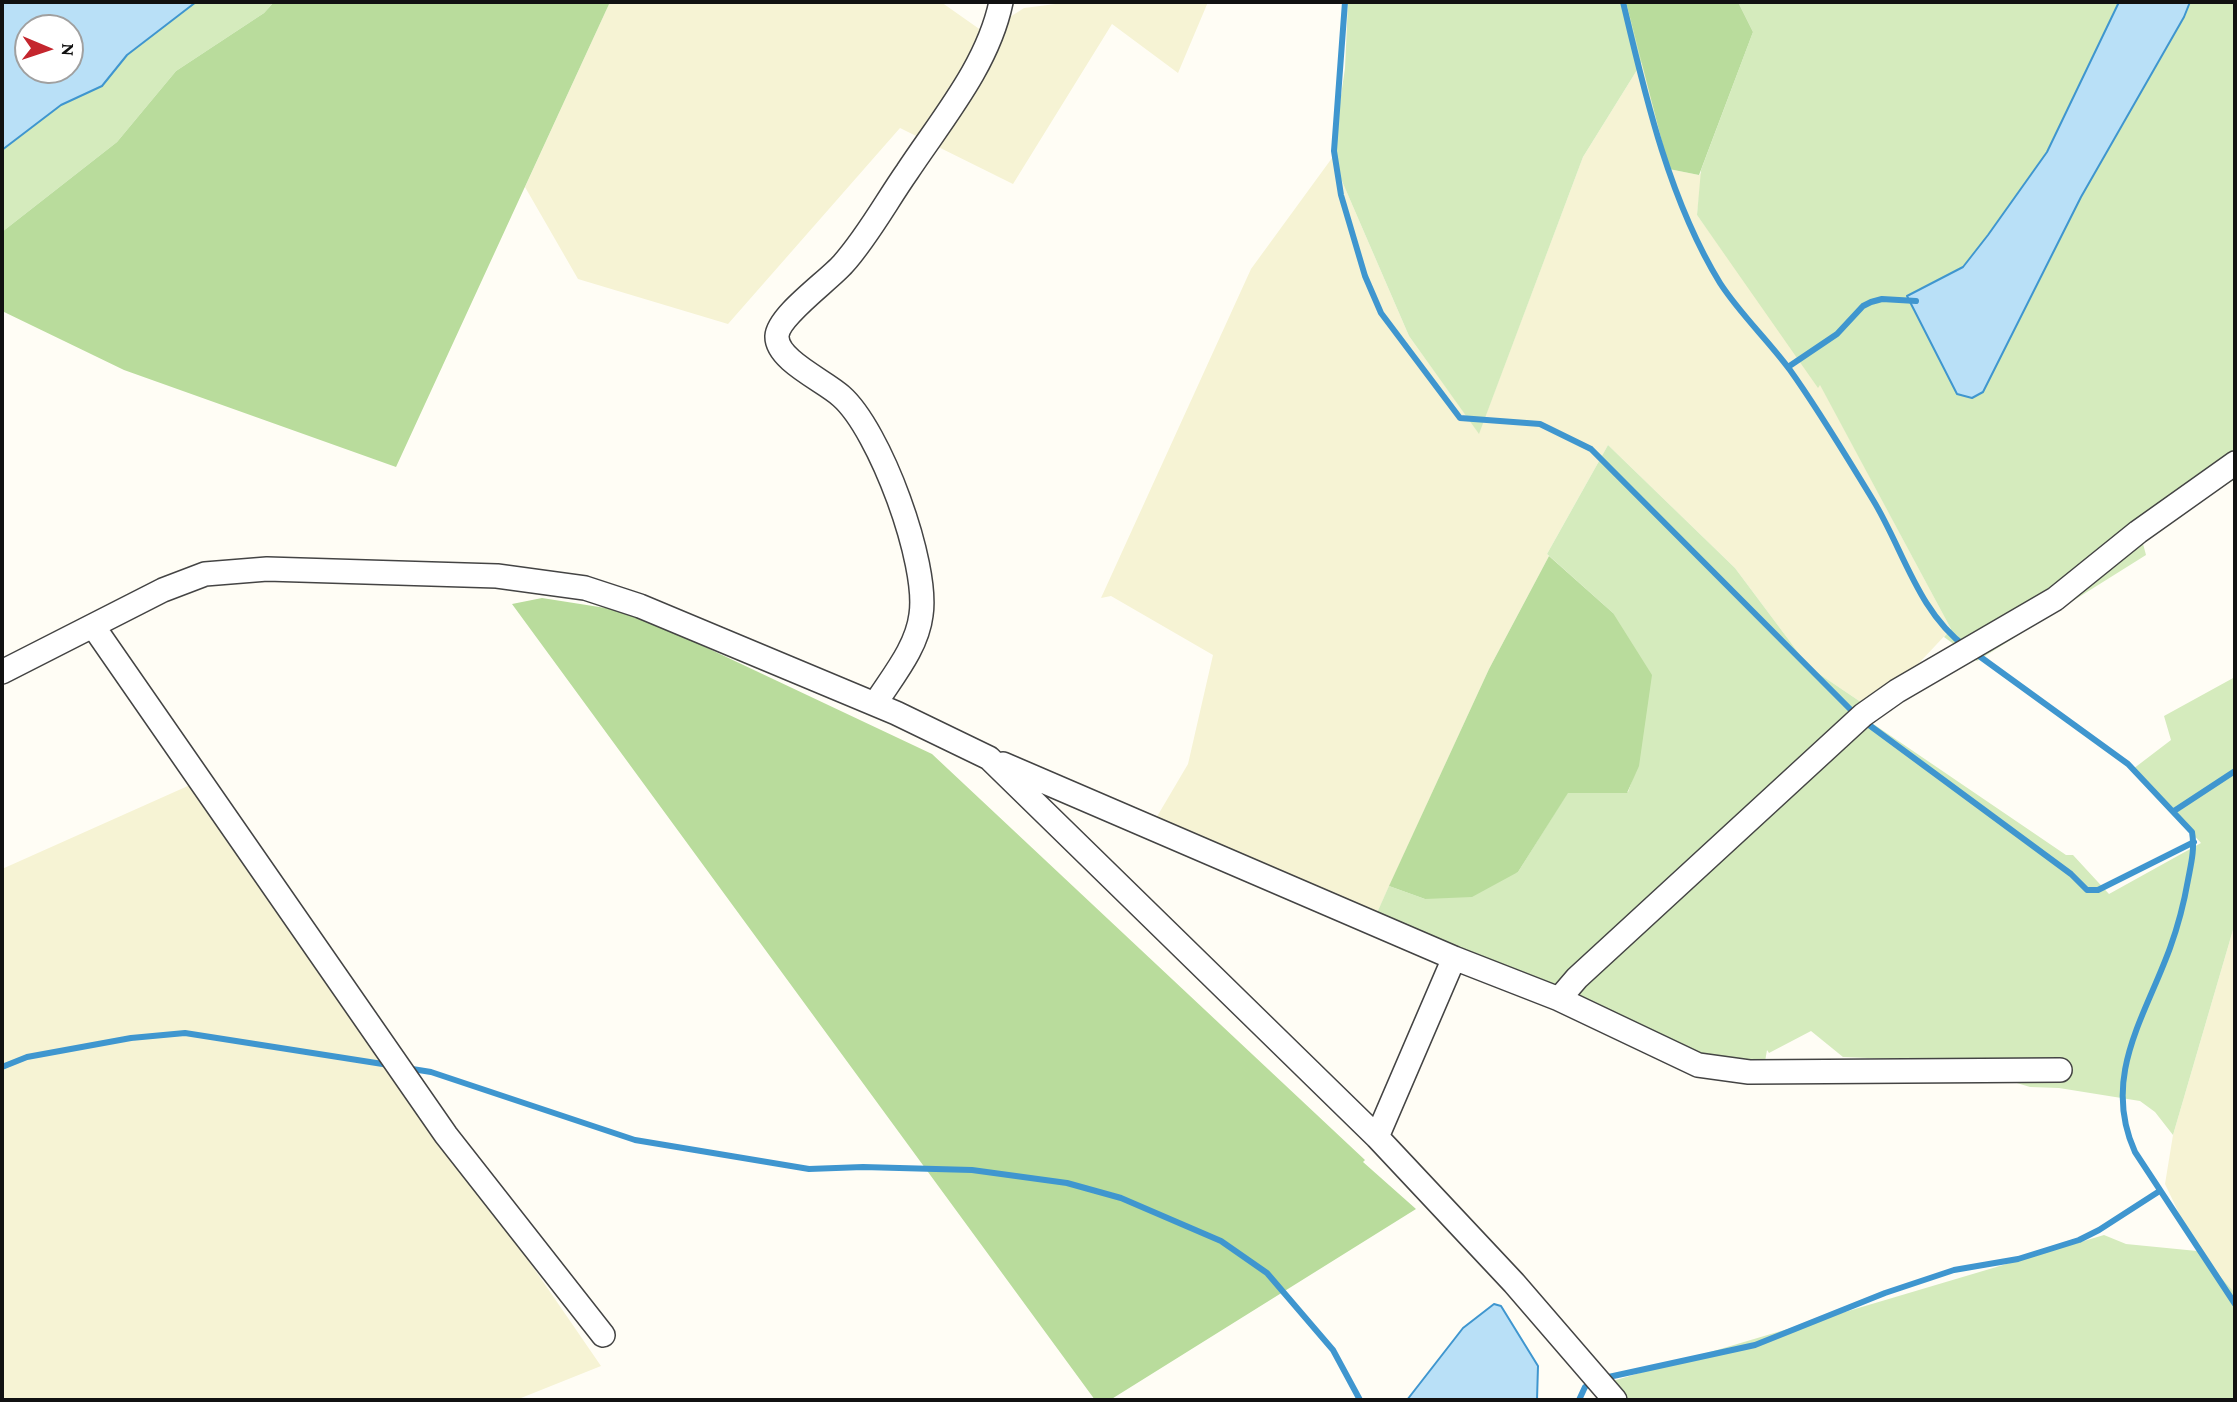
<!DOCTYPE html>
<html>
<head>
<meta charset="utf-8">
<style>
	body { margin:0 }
	#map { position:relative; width:2237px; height:1402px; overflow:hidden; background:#fffdf5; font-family:"Crimson Pro",serif }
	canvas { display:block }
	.frame { position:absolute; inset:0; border:4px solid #111; pointer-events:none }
	.north { position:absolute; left:14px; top:14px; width:70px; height:70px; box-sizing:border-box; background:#fff; border:2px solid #a0a0a0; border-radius:50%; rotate:92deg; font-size:19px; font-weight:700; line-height:28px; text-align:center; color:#111 }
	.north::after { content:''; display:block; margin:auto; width:24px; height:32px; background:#c4262e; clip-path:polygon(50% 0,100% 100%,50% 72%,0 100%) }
</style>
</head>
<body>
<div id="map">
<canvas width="2237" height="1402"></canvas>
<div class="frame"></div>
<div class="north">N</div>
</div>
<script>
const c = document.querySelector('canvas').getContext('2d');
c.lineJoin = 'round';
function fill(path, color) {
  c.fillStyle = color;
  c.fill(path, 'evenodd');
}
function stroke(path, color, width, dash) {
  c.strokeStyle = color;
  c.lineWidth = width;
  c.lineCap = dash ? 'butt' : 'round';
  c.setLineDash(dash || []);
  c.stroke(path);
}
fill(new Path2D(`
	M610,2H941L985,33L1024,8L1071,2H1208L1178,73L1112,24L1013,184L900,128L728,324L578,279L525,187Z
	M1642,62L1669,169L1699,175L1702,172L1697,215L1820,384L1951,629L1874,711L1809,667L1735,568L1608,445L1547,554L1549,556L1489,669L1376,915L1155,820L1188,764L1213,655L1111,596L1101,598L1251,269L1332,158L1409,336L1479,433L1583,157Z
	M199,781L601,1366L516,1400H2V869Z
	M2235,923V1293L2197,1251L2165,1184L2173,1135Z`), '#f6f3d4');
fill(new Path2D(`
	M196,2H274L264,13L176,71L117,142L2,232V150L61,105L102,86L127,55Z
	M1348,2H1626L1642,62L1583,157L1479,434L1409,336L1332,158L1345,68Z
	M1738,2H2119L2047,152L1988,235L1963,267L1907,296L1972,398L1983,392L2081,197L2184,17L2190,2H2235V479L2142,540L2146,555L1977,661L1944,637L1951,629L1820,385L1818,388L1697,215L1701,170L1753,32Z
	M1608,445L1735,568L1809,667L1874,711L1866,719L2066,855H2073L2109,894L2201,843L2133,769L2171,740L2164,716L2235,677V923L2173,1135L2155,1112L2140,1101L2059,1088L2030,1087L1944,1061L1843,1057L1811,1031L1769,1053L1767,1050L1761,1085L1376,915L1389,886L1425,899L1518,872L1568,792H1628L1638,764L1613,613L1547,554Z
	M2104,1235L2126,1244L2197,1251L2235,1293V1400H1620L1606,1383Z`), '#d5ebbd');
fill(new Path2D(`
	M274,2H610L396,467L124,370L2,311V232L117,142L176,71L264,13Z
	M1626,2H1738L1753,32L1699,175L1669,169Z
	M1549,556L1613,613L1652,675L1639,766L1627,793H1568L1518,872L1472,897L1425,899L1389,886L1489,669Z
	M542,598L631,612L932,754L1365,1160L1363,1162L1416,1209L1110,1400H1095L512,604Z`), '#b9dc9c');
const water = new Path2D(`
	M2,2H196L127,55L102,86L61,105L2,150ZM28,28H70V70H28Z
	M2119,2H2190L2184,17L2081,197L1983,392L1972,398L1957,394L1907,296L1963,267L1988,235L2047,152Z
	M1494,1304L1501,1306L1538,1366L1537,1400H1407L1463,1328Z`);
fill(water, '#b9e0f7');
stroke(water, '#3f96cf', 2);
stroke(new Path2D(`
	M1345,2L1334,151L1341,195L1365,276L1381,313L1460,418L1540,424L1591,449L1856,715
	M1623,2C1645,95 1669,200 1720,283C1740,314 1768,340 1790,370C1820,412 1846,456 1873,500C1903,549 1918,612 1966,647
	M1788,367L1837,334L1863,306L1871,302L1882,299L1916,301
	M1975,653L2128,764L2192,832C2195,849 2191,864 2188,880C2184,903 2178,926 2170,948C2145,1017 2101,1077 2135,1152L2235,1304
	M1865,722L2071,874L2087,890H2098L2194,842
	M2174,811L2235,771
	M2,1067L27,1057L131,1038L185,1033L389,1065
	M406,1068L431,1072L635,1140L809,1169L863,1167L972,1170L1067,1183L1121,1198L1221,1241L1267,1273L1333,1350L1360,1400
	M1604,1378L1755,1345L1885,1293L1954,1270L2018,1259L2079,1240L2099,1230L2158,1192
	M1579,1400L1585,1387L1594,1380`), '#3f96cf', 6);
const minor = new Path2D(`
	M93,626L446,1135L603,1335
	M2,672L163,590L205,574L267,569L497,576L585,588L640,606L896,713L989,758L1377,1137L1514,1283L1615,1400
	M875,704C892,677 917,648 921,615C929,564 880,430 841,396C825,381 776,360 777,336C778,316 828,281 843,264C868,236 886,202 907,172C942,119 988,65 1001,2
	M1003,764L1454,958L1559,999L1577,978L1863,715L1897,691L2055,599L2138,532L2235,463
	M1559,999L1698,1065L1749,1072L2060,1070
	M1377,1137L1454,958`);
stroke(minor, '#444', 26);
stroke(minor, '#fff', 23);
</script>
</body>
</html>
